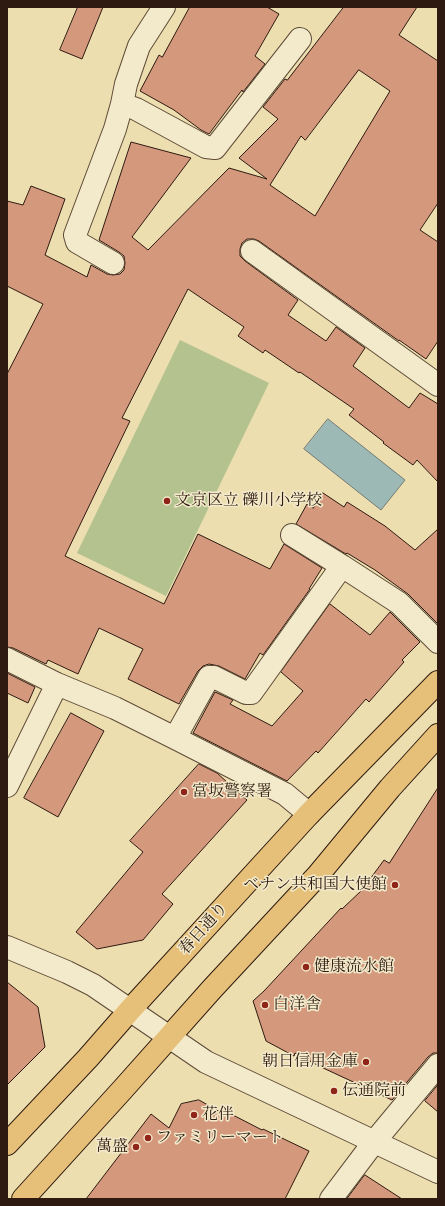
<!DOCTYPE html>
<html>
<head>
<meta charset="utf-8">
<style>
	body { margin:0 }
	#map { position:relative; width:445px; height:1206px; overflow:hidden; background:#ecdeaf; font-family:"Libre Bodoni",serif }
	canvas { display:block }
	.frame { position:absolute; inset:0; border:8px solid #2e1a10; pointer-events:none }
</style>
</head>
<body>
<div id="map">
<canvas width="445" height="1206"></canvas>
<div class="frame"></div>
</div>
<script>
const c = document.querySelector('canvas').getContext('2d');
c.lineJoin = 'round';
function fill(path, color) {
  c.fillStyle = color;
  c.fill(path, 'evenodd');
}
function stroke(path, color, width, dash) {
  c.strokeStyle = color;
  c.lineWidth = width;
  c.lineCap = dash ? 'butt' : 'round';
  c.setLineDash(dash || []);
  c.stroke(path);
}
function write(font, color, halo, rows, align = 'center') {
  c.font = font + ' "Libre Bodoni","Noto Serif JP",serif';
  c.lineWidth = 3;
  c.setLineDash([]);
  c.textBaseline = 'middle';
  c.strokeStyle = halo;
  c.fillStyle = color;
  for (const [text, x, y, turn = 0] of rows) {
    c.save();
    c.translate(x, y);
    c.rotate((+turn || 0) * Math.PI / 180);
    c.textAlign = isNaN(turn) ? turn : align;
    if (halo) c.strokeText(text, 0, 0);
    c.fillText(text, 0, 0);
    c.restore();
  }
}
fill(new Path2D(`
	M180,340L269,383L166,596L77,553Z`), '#b3c28f');
const water = new Path2D(`
	M328,419L405,480L381,510L304,449Z`);
fill(water, '#9db9b6');
stroke(water, '#717974', 1);
const building = new Path2D(`
	M78,7H103L82,59L60,50Z
	M190,7H267L279,14L255,56L265,64L243,92L242,90L209,134L201,130L174,110L140,91L159,55L162,57Z
	M344,7H417L399,35L438,61V203L420,230L438,242V341L426,359L399,340V341L259,241L254,239H247L242,243L240,249V256L245,261L298,300L288,315L326,341L336,327L365,348L353,366L409,408L420,393L438,404V482L417,460L413,465L383,443L384,442L349,415L354,409L300,372L299,373L265,350L263,353L238,336L244,327L188,289L122,418L130,421L65,556L164,604L198,534L270,569L284,544L322,568L309,589H310L263,655L260,653L245,679L219,666L209,664L203,666L198,671L179,704L128,679L143,649L99,628L78,674L48,660L46,664L13,648L7,647V374L43,304L7,286V201L23,205L31,186L65,199L45,255L87,277L91,265L107,274L113,275L120,274L124,270L125,263L124,256L119,252L99,240L131,142L191,158L132,237L148,250L229,168L267,179L239,158L278,119L263,107L285,79L287,80ZM359,70L390,91L315,216L270,185L301,136L305,140Z
	M323,493L344,507L347,502L385,526L415,550L438,529V624L408,594L375,570L347,553L346,554L296,524L307,504L313,508Z
	M330,604L370,635L390,612L420,642L402,660L404,662L369,702L366,699L318,753L316,751L287,781L193,733L215,692L233,700L230,704L272,726L303,691L281,672Z
	M7,673L35,687L28,703L7,693Z
	M71,713L104,731L58,817L24,798Z
	M199,764L217,773L247,800L162,894L173,904L143,940L97,949L76,932L143,852L130,841Z
	M438,788V1053H433L428,1057L392,1100L321,1067L295,1053L294,1056L266,1041L253,1001L264,991L341,908L342,909L362,890L384,860L389,863Z
	M7,982L38,1007L45,1047L7,1085Z
	M438,1085V1112L425,1101Z
	M199,1100L229,1117L231,1114L262,1130L263,1129L309,1151L285,1199H86L151,1114L169,1128L181,1104Z
	M365,1175L402,1199H347Z`);
fill(building, '#d4987d');
stroke(building, '#2e1a10', 1);
const minor = new Path2D(`
	M122,104L136,109L206,147L215,148L300,39
	M252,251L438,385
	M113,263L77,242L75,235L115,129L122,104L126,84L139,46L164,7
	M292,535L342,566
	M7,659L57,684L115,708L175,738L285,794L309,814
	M175,738L209,677H214L246,693H251L342,566L399,603L438,642
	M7,786L57,684
	M7,947L67,972L93,985L206,1062L438,1172
	M331,1199L374,1142L438,1065`);
const highway = new Path2D(`
	M7,1144L88,1058L130,1010L309,814L438,682
	M23,1199L123,1089L212,989L318,875L390,788L438,735`);
stroke(minor, '#5e4b38', 24);
stroke(highway, '#2e1a10', 24);
stroke(minor, '#f3eacb', 22);
stroke(highway, '#e6bf78', 22);
for (const [x, y, r, color] of [
	[167,501,4,"#8f2418"],
	[184,792,4,"#8f2418"],
	[395,885,4,"#8f2418"],
	[306,967,4,"#8f2418"],
	[265,1005,4,"#8f2418"],
	[366,1062,4,"#8f2418"],
	[334,1091,4,"#8f2418"],
	[194,1115,4,"#8f2418"],
	[148,1138,4,"#8f2418"],
	[136,1147,4,"#8f2418"]
]) {
  const dot = new Path2D();
  dot.arc(x, y, r, 0, 2 * Math.PI);
  c.fillStyle = color;
  c.fill(dot);
  stroke(dot, '#f3eacb', 1.5);
}
write('16px', '#2e1a10', '#f3eacb', [
	["文京区立 礫川小学校",175,501],
	["富坂警察署",192,792],
	["ベナン共和国大使館",387,885,"right"],
	["健康流水館",314,967],
	["白洋舎",273,1005],
	["朝日信用金庫",358,1062,"right"],
	["伝通院前",342,1091],
	["花伴",202,1115],
	["ファミリーマート",156,1138],
	["萬盛",128,1147,"right"]
], 'left');
write('16px', '#2e1a10', '#f3eacb', [
	["春日通り",204,929,-48]
]);
</script>
</body>
</html>
